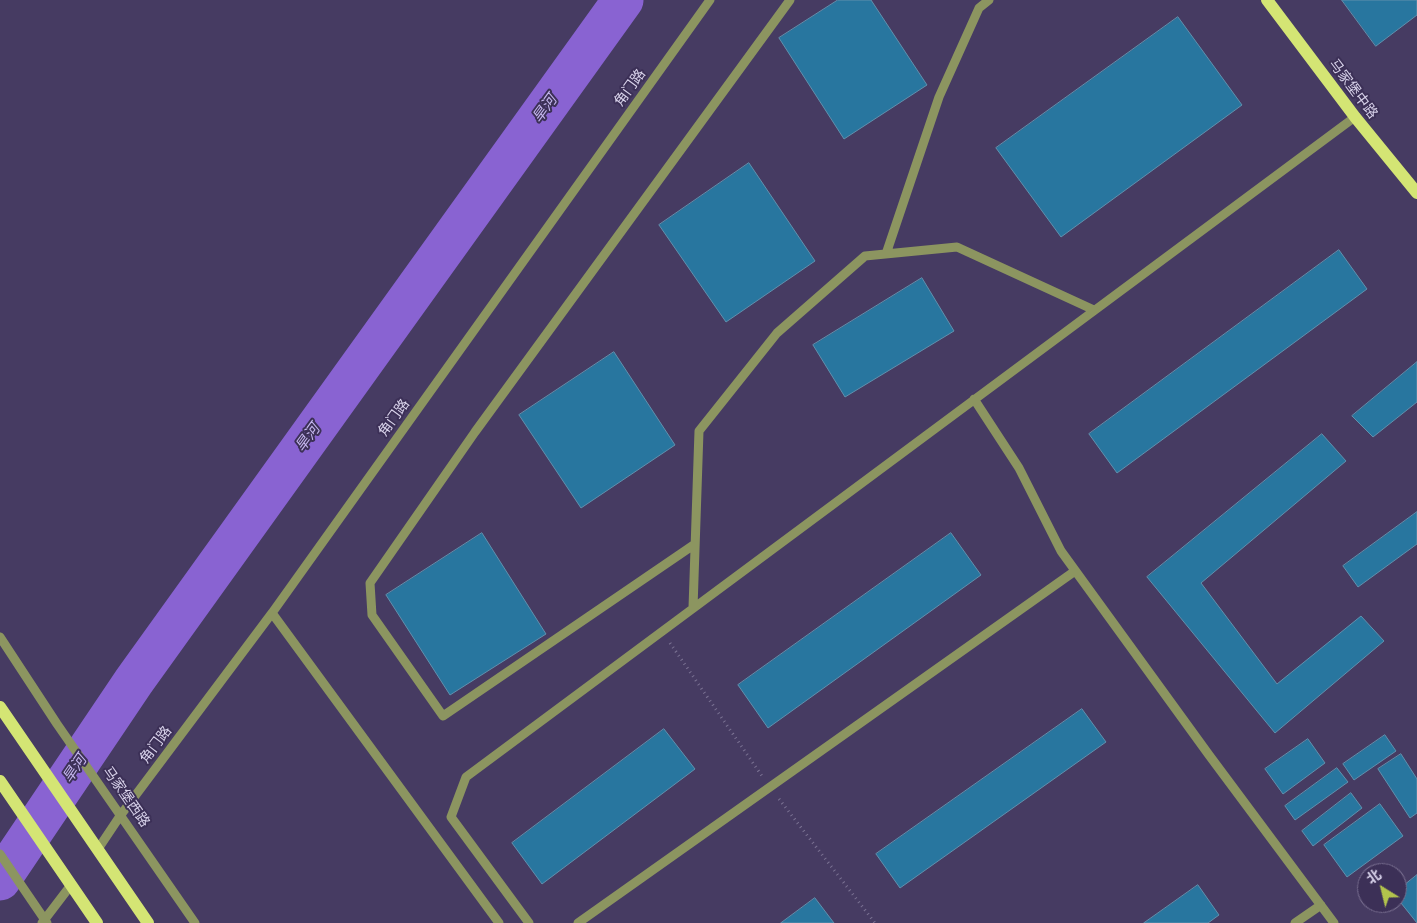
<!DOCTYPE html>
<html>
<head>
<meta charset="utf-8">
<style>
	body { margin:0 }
	#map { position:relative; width:1417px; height:923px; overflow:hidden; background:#463b62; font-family:"IBM Plex Sans","Noto Sans SC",sans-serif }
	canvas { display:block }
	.north { position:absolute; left:1357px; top:863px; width:50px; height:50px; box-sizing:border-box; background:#3c3057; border:1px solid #7a7091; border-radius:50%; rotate:324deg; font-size:14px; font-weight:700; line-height:20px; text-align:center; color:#d7d1e9 }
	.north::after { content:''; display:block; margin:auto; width:18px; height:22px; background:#b2c34c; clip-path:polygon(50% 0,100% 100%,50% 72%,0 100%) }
</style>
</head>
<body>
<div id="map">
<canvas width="1417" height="923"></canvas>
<div class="north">北</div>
</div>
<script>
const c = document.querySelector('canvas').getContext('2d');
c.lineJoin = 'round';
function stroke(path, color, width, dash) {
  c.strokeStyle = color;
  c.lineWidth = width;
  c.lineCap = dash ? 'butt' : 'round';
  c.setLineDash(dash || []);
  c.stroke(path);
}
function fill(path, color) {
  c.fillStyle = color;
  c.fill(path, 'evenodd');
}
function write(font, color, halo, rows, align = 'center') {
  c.font = font + ' "IBM Plex Sans","Noto Sans SC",sans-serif';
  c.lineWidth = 4;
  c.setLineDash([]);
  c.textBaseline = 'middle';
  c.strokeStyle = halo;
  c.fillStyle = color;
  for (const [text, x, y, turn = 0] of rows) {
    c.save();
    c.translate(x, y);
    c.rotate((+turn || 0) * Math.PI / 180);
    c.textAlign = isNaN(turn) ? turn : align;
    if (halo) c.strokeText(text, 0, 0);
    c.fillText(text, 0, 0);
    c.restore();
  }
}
stroke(new Path2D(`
	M0,880L134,681L623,0`), '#8963d2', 41);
const building = new Path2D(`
	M838,0H871L927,85L844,139L779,38Z
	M1342,0H1417V15L1376,46Z
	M1178,17L1242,105L1061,237L996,148Z
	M749,163L815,261L726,322L659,225Z
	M1339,250L1367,289L1117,473L1089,434Z
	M922,278L954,331L845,397L813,345Z
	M614,352L675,445L581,508L519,415Z
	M1417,362V402L1373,437L1352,416Z
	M1322,434L1346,461L1201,583L1277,684L1361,616L1384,641L1275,733L1147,577Z
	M1417,512V544L1358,587L1343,566Z
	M482,533L546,634L450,695L386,595Z
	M951,533L981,575L768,728L738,685Z
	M1082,709L1106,742L900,888L876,854Z
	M664,729L695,769L542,884L512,843Z
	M1385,735L1396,751L1354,780L1343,764Z
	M1308,739L1325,763L1283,794L1265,769Z
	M1401,754L1417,779V813L1410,818L1378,769Z
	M1337,768L1348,782L1295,820L1285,806Z
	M1351,793L1362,808L1313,846L1302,831Z
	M1380,804L1403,836L1347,877L1324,845Z
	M1417,875V923L1397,898V891Z
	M1198,885L1219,915L1208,923H1144Z
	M815,898L834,923H781Z`);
fill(building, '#28769f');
stroke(building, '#6190ad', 1);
stroke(new Path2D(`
	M670,643L762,776
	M779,799L875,923`), '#7b7293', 3, [1, 4]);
stroke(new Path2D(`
	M886,254L939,97L979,8L989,0
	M974,399L1019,468L1061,551L1209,755L1334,923
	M695,544L443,716L372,615L370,583L475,432L790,0
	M693,608L699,431L777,333L865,256L957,247L1094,310
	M272,613L499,923
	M0,637L57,724L195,923
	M98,849L120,816L272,613L710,0
	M0,854L47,923
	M42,923L71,885
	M529,923L451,817L466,777L1355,117
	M578,923L1075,571
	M1295,923L1321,905`), '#8c9560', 9);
stroke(new Path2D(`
	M1267,0L1355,117L1417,193
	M0,707L148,923
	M0,781L97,923`), '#d4e574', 12);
write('14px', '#d7d1e9', '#3c3057', [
	["角门路",630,88,-54],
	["马家堡中路",1353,89,53],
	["角门路",394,418,-54],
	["角门路",156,745,-53],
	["马家堡西路",126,797,55]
]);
write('italic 15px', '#c4b6ed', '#3c3057', [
	["旱河",545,109,-54],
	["旱河",308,438,-54],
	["旱河",75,769,-56]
]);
</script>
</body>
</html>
